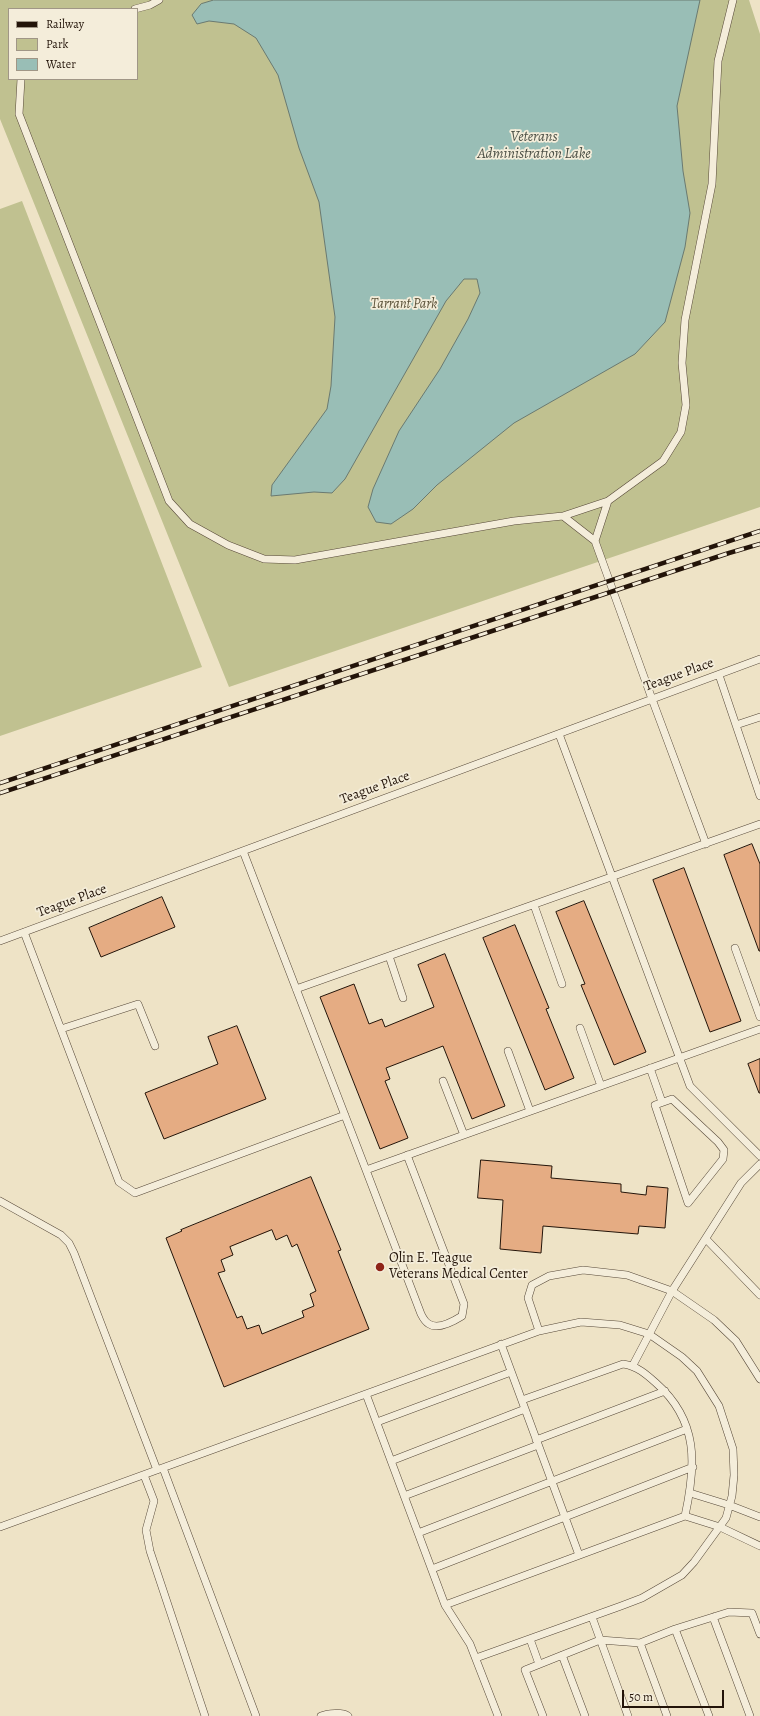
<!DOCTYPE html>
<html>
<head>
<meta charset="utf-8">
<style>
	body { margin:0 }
	#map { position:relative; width:760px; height:1716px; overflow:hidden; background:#eee3c6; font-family:Alegreya,serif }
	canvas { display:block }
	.legend { position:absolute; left:8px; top:8px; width:130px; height:72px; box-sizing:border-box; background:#f4edda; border:1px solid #a09686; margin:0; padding:5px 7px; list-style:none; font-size:12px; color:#231409 }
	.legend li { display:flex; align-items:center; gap:8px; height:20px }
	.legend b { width:20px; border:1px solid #a09686 }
	.scale { position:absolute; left:622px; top:1690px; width:102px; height:18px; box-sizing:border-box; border:2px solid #231409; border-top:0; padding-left:5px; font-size:12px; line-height:14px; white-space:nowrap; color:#231409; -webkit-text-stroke:3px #f4edda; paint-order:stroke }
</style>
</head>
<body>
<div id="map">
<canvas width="760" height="1716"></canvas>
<ul class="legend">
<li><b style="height:5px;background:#231409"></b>Railway</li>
<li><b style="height:11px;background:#c0c190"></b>Park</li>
<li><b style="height:11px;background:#99beb6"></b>Water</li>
</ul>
<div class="scale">50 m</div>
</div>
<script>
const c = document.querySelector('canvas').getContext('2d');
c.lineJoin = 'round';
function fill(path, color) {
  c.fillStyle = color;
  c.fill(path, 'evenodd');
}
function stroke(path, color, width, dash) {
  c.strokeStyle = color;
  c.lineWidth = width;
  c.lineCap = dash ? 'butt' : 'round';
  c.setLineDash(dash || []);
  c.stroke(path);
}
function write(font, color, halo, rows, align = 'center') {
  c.font = font + ' Alegreya,serif';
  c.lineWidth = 3.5;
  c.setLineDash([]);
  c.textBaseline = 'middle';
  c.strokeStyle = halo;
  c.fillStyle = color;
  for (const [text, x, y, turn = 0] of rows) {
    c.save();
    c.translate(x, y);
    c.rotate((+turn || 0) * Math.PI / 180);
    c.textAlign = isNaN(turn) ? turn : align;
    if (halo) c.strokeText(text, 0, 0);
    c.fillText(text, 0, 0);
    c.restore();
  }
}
fill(new Path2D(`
	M0,0H749L760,34V507L229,687L0,119ZM9,9H137V79H9Z
	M22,201L202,667L0,736V209Z`), '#c0c190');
const water = new Path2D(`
	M214,0H700L677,106L683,171L690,213L685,247L665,322L635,354L514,423L437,485L413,509L391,524L376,522L368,507L373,489L399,431L440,369L468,319L480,293L477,279H464L446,301L345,479L332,493L314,492L271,496L272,485L327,409L331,386L335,317L319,202L299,148L278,75L256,38L234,24L209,21L197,24L192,15L201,4Z`);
fill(water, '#99beb6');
stroke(water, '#6a7a71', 1);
const building = new Path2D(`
	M752,844L760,864V951H759L724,855Z
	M684,868L741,1021L710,1032L653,880Z
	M162,897L175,927L101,957L89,928Z
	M584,901L646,1052L614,1065L581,985L585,984L556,912Z
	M515,925L549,1008L546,1009L574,1078L545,1090L483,938Z
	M445,954L505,1106L472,1119L443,1046L386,1068L390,1079L385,1081L408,1138L380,1149L320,997L354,984L369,1024L382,1019L385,1027L434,1007L418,965Z
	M237,1026L266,1099L164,1139L145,1093L218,1064L208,1037Z
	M760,1059V1093H759L748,1064Z
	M481,1160L552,1166L551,1178L621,1184V1192L646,1195L647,1186L668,1188L665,1228L639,1226L638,1234L543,1226L541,1253L500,1249L503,1200L478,1198Z
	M311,1177L341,1250L338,1251L369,1329L224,1387L166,1238L182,1231L181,1230ZM272,1230L276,1240L287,1235L292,1247L297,1244L316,1291L310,1294L314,1306L302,1311L304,1317L262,1334L259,1325L247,1329L242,1316L237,1318L218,1273L225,1271L221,1260L233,1255L230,1247Z`);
fill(building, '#e5ac83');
stroke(building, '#231409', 1);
const lane = new Path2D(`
	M135,9L150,5L159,0
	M21,79L19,114L169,501L190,524L228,545L264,559L295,560L514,521L563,516L595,541L652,699L706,844
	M563,516L608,501
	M595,541L608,501L663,461L681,432L686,405L682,363L685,320L712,184L718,61L733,0
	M719,675L760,796
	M736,725L760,717
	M559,734L690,1086L760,1156
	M243,851L366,1170L760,1029
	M534,905L562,984
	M24,932L119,1182L135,1193L345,1115
	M0,941L760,659
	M735,948L760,1017
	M389,956L403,998
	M296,989L760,824
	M580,1028L601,1086
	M61,1029L138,1004L155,1046
	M508,1051L530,1111
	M650,1068L662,1102
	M443,1081L464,1135
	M672,1099L718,1142L724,1150L723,1159L688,1203L655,1105Z
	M366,1170L421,1314C423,1318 425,1322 429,1324C438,1330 454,1321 462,1316L464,1304L407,1155
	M0,1201L61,1235L69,1243L74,1253L157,1470
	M706,1239L760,1295
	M539,1331L528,1298L532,1285L549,1276L583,1270L627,1275L672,1291L714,1320L736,1341L760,1379
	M501,1344L579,1555
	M633,1365L672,1291L741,1183L760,1164
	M366,1394L445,1605L470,1644L498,1716
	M522,1400L623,1364C637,1366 646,1374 656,1383C699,1421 696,1465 685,1516
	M377,1422L511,1372
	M536,1440L665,1391
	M391,1461L525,1409
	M163,1468L256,1716
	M144,1475L154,1501L146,1530L150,1551L205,1716
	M690,1493L729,1505L760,1517
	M404,1496L538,1445
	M0,1527L539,1331L581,1322L620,1325L649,1334L682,1357L697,1371L719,1406L733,1449L734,1475L732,1496L726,1518L694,1562L682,1575L642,1598L621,1606L476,1658
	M418,1533L687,1429
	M432,1569L693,1467
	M445,1605L685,1516L720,1527L760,1546
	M592,1617L628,1716
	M713,1617L750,1716
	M675,1629L709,1716
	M530,1639L539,1664
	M640,1643L667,1716
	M562,1655L585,1716
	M321,1716C328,1713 342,1712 348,1716
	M543,1716L525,1670L600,1640L640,1643L675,1629L729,1612L752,1613L760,1634`);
stroke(lane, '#564838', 8);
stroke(lane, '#f4edda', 7);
const rail = new Path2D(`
	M0,783L760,531
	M0,793L729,553L760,544`);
stroke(rail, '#231409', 4.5);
stroke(rail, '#f4edda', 3, [9]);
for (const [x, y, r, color] of [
	[380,1267,5,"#8f2418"]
]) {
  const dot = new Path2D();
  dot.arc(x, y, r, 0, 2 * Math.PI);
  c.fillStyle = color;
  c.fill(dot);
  stroke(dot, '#f4edda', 1.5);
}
write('italic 14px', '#5a5138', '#f4edda', [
	["Tarrant Park",404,305]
]);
write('14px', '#231409', '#f4edda', [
	["Teague Place",679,675,-20],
	["Teague Place",375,788,-20],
	["Teague Place",72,901,-20]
]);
write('14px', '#231409', '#f4edda', [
	["Olin E. Teague",389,1259],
	["Veterans Medical Center",389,1275]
], 'left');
write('italic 15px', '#4c5046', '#f4edda', [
	["Veterans",534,137],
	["Administration Lake",534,154]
]);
</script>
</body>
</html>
